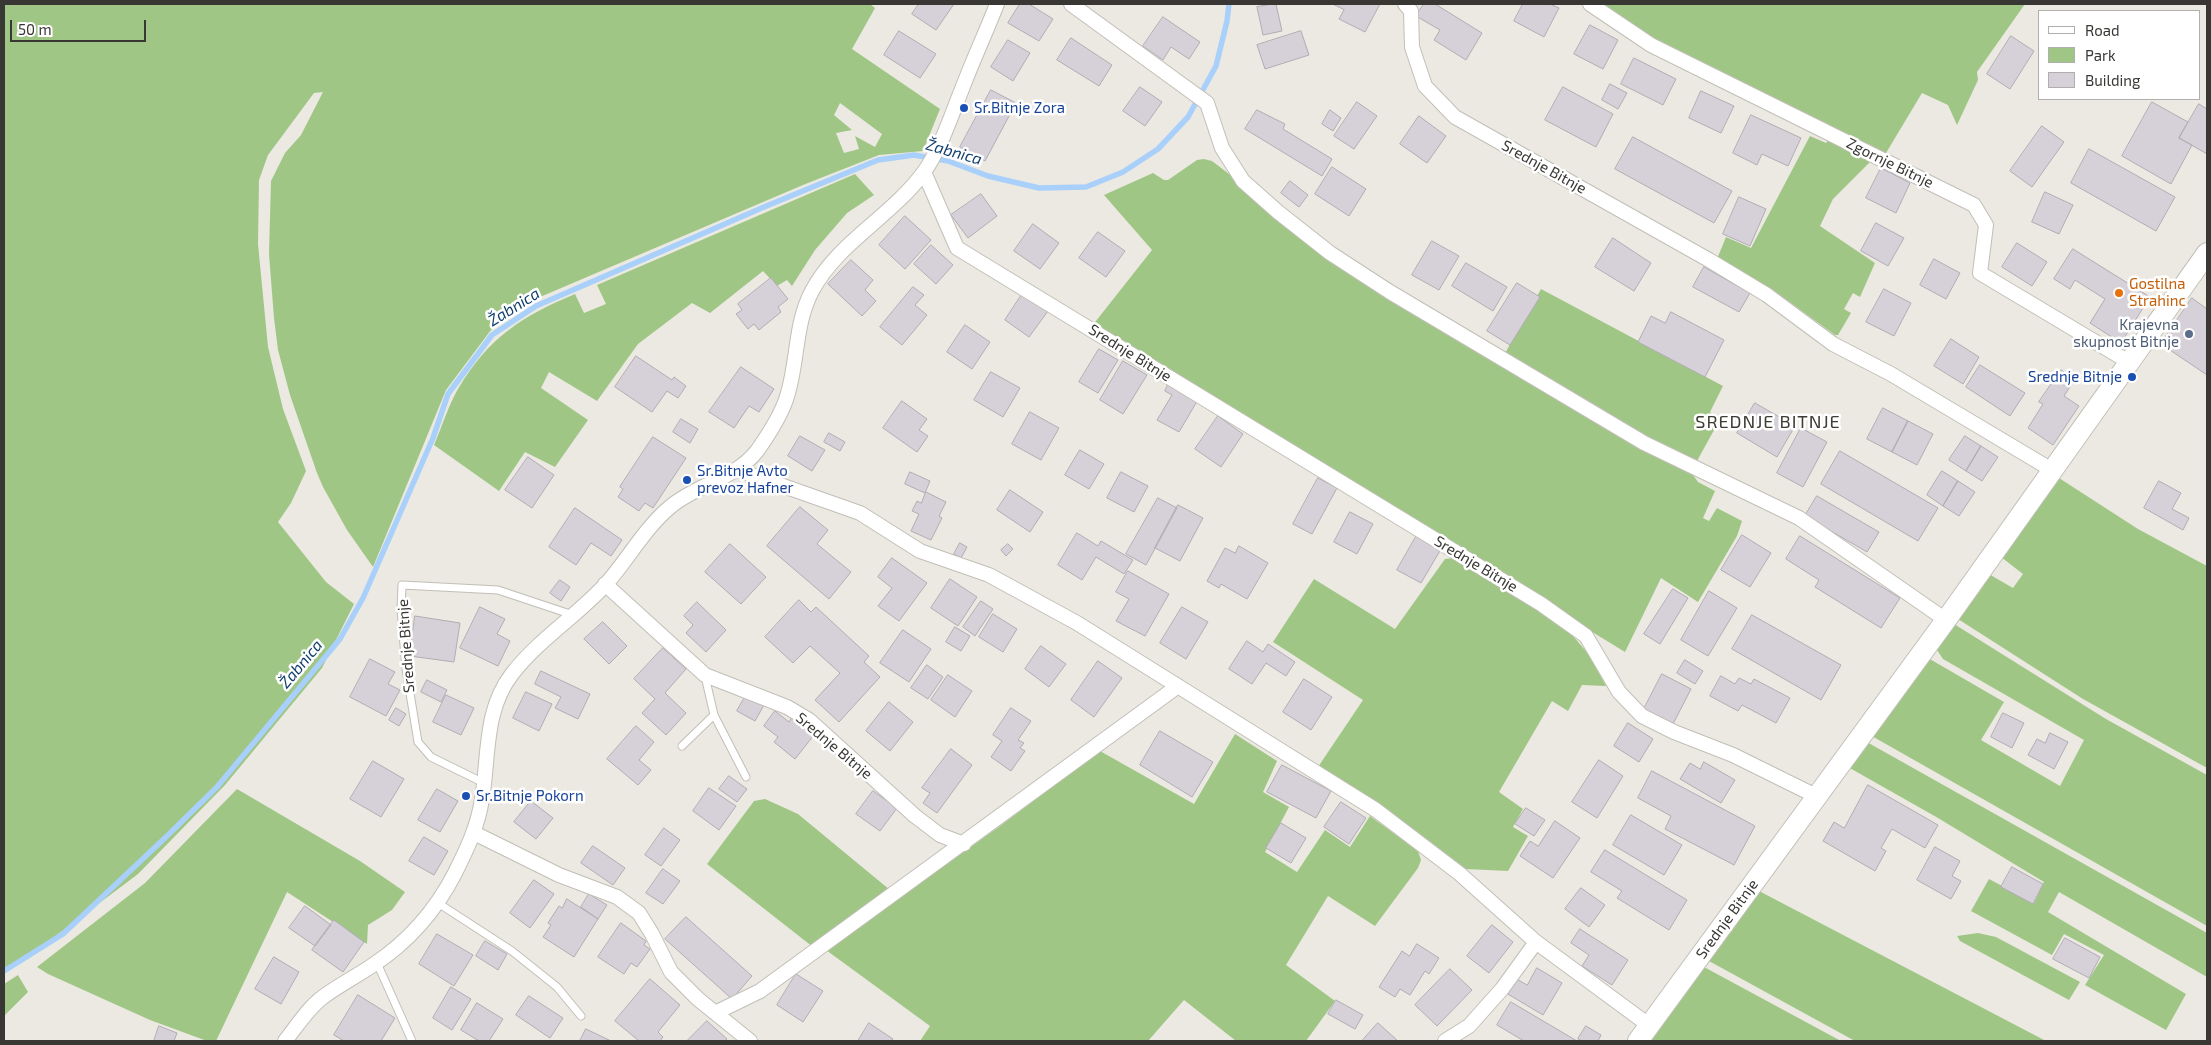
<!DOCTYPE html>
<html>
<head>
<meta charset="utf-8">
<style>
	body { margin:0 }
	#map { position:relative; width:2211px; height:1045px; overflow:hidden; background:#ebe9e1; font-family:"Exo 2",sans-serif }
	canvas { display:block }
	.frame { position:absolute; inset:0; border:5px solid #383734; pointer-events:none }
	.legend { position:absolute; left:2038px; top:10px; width:162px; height:90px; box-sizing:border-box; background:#fff; border:1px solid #afafae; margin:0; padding:6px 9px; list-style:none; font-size:15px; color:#383734 }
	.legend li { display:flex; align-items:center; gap:10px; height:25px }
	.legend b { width:25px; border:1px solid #afafae }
	.scale { position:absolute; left:10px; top:20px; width:136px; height:22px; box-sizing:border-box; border:2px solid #383734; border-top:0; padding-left:6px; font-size:15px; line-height:18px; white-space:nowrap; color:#383734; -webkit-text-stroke:4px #fff; paint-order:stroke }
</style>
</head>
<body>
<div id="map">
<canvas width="2211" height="1045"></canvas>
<div class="frame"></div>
<ul class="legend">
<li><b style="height:6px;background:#fff"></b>Road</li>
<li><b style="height:14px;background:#a0c686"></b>Park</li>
<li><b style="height:14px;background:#d6d1d9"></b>Building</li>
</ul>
<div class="scale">50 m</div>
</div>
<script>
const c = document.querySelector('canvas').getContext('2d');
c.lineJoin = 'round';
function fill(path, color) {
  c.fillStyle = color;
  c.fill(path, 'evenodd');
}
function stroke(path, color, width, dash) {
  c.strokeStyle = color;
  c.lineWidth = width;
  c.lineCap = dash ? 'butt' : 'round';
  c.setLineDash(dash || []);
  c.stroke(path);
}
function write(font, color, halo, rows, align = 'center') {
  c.font = font + ' "Exo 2",sans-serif';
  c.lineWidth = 5;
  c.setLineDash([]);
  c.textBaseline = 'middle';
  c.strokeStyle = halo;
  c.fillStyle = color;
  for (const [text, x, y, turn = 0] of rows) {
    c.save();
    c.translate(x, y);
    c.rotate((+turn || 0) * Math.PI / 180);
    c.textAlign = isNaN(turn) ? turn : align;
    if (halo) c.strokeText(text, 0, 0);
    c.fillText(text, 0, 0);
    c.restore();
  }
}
fill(new Path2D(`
	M4,4H870L875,8L852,49L940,109L923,151L879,155L803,185L533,300L491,330L446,390L373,567L347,530L323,487L317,473L290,395L278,350L274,318L269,254L271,181L285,153L301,135L323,92L314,93L268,155L259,180L258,244L268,347L283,409L306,471L291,503L278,522L326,582L354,604L322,668L225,785L138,874L25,959L4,969ZM840,103L882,134L875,147L855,136L859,149L844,153L836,133L852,130L834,115Z
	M1600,4H2025L1977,72L1978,80L1957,125L1948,105L1922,93L1886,153L1851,138L1653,39Z
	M1810,136L1826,143L1830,138L1870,158V162L1833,199L1820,226L1875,263L1860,297L1853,293L1844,309L1851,313L1838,335H1835L1784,298L1717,259L1726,237L1751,248Z
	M1204,159L1212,161L1233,177L1258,204L1285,227L1377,292L1641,448L1693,475L1698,482L1715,491L1703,518L1709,521L1717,508L1742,521L1737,536L1698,602L1661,578L1625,652L1092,326L1152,250L1104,195L1153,173L1164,180H1168L1197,160Z
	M855,174L874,195L847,213L815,250L792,286L787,280L777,286L763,271L710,313L692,303L638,344L597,401L549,372L541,388L588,420L555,467L525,452L499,491L434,445C442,427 448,406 458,389C488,338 522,316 575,294L584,313L606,304L597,285Z
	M1541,289L1723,386L1710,412L1719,421L1697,461L1646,437L1504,355Z
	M2059,478L2138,529L2207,566V768L2083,699L1958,619L1987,573L2013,588L2023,574L2001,557Z
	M1453,558L1562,623L1590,656L1606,686L1582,685L1568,711L1552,701L1499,792L1523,809L1513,827L1528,836L1508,871L1466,869L1416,831L1357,791L1318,767L1363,700L1273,642L1314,579L1395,629L1445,559Z
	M1954,624L2106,719L2207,775V926L1870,735L1928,658L2004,702L1981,740L2060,786L2084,740L1943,659L1937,650Z
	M1235,734L1277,761L1263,792L1289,807L1265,852L1297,872L1325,830L1350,847L1370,816L1418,851L1421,860L1418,868L1375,926L1328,896L1286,965L1335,1001L1306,1041H1236L1184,1000L1148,1041H920L930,1026L826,950L1000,826L1100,751L1194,804Z
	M1865,741L2207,933V977L2059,892L2048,912L2186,994L2166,1030L2085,985L2104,955L2064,934L2052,955L1971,911L1989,879L2034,903L2044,882L1938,818L1848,767Z
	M237,789L360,861L405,892L392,910L368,925L367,944L287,892L216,1041H207L150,1020L48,974L37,967L145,883Z
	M765,799L798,814L890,890L813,947L707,864L754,801Z
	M1759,891L2046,1041H1855L1709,961Z
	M1978,933L1996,937L2080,982L2069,1000L1960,941L1957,936Z
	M1704,967L1841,1041H1648Z
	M18,975L28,992L4,1016V984Z`), '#a0c686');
stroke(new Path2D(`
	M4,971L63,934L166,837L217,787L340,639L363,598L433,438L448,394L492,335L536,306L764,207L878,160L914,155L948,161L988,176L1039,188L1086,187L1123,172L1158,149L1188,117L1216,66L1227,21L1229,4`), '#a8d0fb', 5.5);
const building = new Path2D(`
	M919,4H954L936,30L912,14Z
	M1020,4H1029L1053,19L1039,41L1008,23Z
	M1276,4L1282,31L1263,35L1257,7Z
	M1333,4H1380L1365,32L1339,19L1344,10Z
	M1424,4H1435L1482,33L1466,60L1434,40L1440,30L1416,16Z
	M1523,4H1550L1559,8L1544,37L1514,21Z
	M1163,17L1200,42L1189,59L1171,47L1163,60L1143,46Z
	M1590,25L1618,40L1603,69L1574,54Z
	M899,31L936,54L920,78L884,55Z
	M1301,31L1309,55L1265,69L1257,45Z
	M2011,36L2034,51L2010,89L1987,74Z
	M1071,38L1112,65L1099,86L1057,60Z
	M1008,40L1030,53L1013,81L991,67Z
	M1634,58L1676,79L1663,105L1621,84Z
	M1610,84L1627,93L1618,109L1602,100Z
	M1140,87L1162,102L1145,126L1123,111Z
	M1563,87L1613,114L1596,147L1545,120Z
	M991,90L1016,103L985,161L960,147Z
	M1701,91L1734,106L1721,133L1689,118Z
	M1357,102L1377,116L1354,149L1334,136Z
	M2152,102L2188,122L2179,138L2192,145L2171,184L2122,156Z
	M2199,104L2207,109V154L2179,138Z
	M1257,110L1285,124L1283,129L1332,159L1322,176L1245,129Z
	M1330,110L1341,118L1333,131L1322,124Z
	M1751,115L1801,138L1788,166L1762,154L1757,165L1733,153Z
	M1419,116L1446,136L1427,163L1400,144Z
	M2042,126L2064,142L2032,187L2010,171Z
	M1633,137L1732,191L1714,223L1615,169Z
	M2089,149L2175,197L2156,231L2071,183Z
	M1332,167L1366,189L1349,216L1315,194Z
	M1881,168L1910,183L1896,213L1866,198Z
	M1290,181L1308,195L1299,207L1281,193Z
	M2045,192L2073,205L2059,234L2032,222Z
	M981,194L997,216L968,238L951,215Z
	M1739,197L1766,209L1750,246L1723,234Z
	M905,216L931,240L905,269L879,245Z
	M1876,223L1904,238L1888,266L1861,251Z
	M1033,224L1059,243L1040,269L1014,251Z
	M1098,232L1125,251L1106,277L1079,258Z
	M1613,238L1651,263L1634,291L1595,267Z
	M1432,241L1459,256L1439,290L1412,275Z
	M2017,243L2047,262L2032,286L2002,267Z
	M931,245L953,265L936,284L914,264Z
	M2073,249L2150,297L2121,343L2090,323L2105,299L2075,280L2070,289L2054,279Z
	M1934,259L1960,273L1946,299L1920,285Z
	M851,260L873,280L865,290L876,301L862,316L828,284Z
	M1466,263L1507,287L1493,311L1452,286Z
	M1704,267L1750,293L1739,312L1693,287Z
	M771,278L788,299L778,307L781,312L759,330L754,324L748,329L736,314L742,310L738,304Z
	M1517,283L1540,297L1510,345L1487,331Z
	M913,287L924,295L915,305L927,315L902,345L880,327Z
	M1884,289L1911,303L1894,336L1866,322Z
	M1023,293L1048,311L1029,337L1005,320Z
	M2192,298L2207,309V375L2161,344Z
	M1671,312L1724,340L1705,377L1638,342L1651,316L1665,323Z
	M965,325L990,342L972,369L947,352Z
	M1951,339L1979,357L1963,384L1934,366Z
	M1099,349L1118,360L1098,393L1079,382Z
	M636,356L672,380L674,377L686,386L678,398L667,391L652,412L615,387Z
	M1123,361L1147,375L1123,414L1100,400Z
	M1980,365L2025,393L2010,416L1966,387Z
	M741,367L774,389L759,412L749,406L734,428L709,412Z
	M2061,370L2075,379L2064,396L2079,406L2053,445L2028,428L2043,404L2039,402Z
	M991,372L1020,388L1003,417L974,400Z
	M1170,381L1199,398L1179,432L1157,420L1172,395L1165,391Z
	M902,401L927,419L919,430L928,436L917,452L883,428Z
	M1755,403L1795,426L1777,457L1737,433Z
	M1883,408L1908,421L1892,452L1867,439Z
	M1030,412L1059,428L1041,460L1012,444Z
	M1218,416L1243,434L1221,467L1195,449Z
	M681,419L698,429L690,443L673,432Z
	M1908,421L1933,434L1917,465L1892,452Z
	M1801,428L1827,442L1803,487L1777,473Z
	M829,433L845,442L840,451L824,442Z
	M800,436L825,450L812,471L788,456Z
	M1965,436L1981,446L1966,471L1949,460Z
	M653,437L686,458L653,508L645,503L639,511L618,497L623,489L620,487Z
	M1981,446L1998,457L1982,481L1966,471Z
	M1080,450L1104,464L1089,489L1065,475Z
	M1840,451L1938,508L1918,541L1821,484Z
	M528,457L554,475L532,508L505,490Z
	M1942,471L1958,481L1943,506L1927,495Z
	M910,472L930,481L925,493L905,484Z
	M1121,472L1148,486L1134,512L1107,498Z
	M1318,478L1337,488L1312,534L1293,524Z
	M1958,481L1975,492L1959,516L1943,506Z
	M2159,481L2181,493L2172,509L2189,518L2183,530L2144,508Z
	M1010,490L1043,512L1030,532L997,510Z
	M926,492L946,502L939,516L942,518L931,540L911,531L919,514L912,511L917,501L921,503Z
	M1817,496L1879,532L1867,552L1805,516Z
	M1158,498L1177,508L1146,565L1126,554Z
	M1178,505L1203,518L1180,561L1155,548Z
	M800,507L828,530L817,544L851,572L829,599L767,546Z
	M575,508L622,540L611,556L591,543L576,565L549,547Z
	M1350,512L1373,524L1357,554L1334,542Z
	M1077,533L1098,546L1101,541L1133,560L1124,574L1096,557L1082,580L1058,565Z
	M1417,535L1441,549L1421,583L1397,570Z
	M1742,535L1771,553L1750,587L1721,570Z
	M1800,536L1900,598L1881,628L1815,587L1819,580L1786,559Z
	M960,543L967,547L961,558L954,554Z
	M730,544L766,577L741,604L705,572Z
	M1008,544L1013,549L1006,556L1001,550Z
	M1239,546L1268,563L1247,599L1221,584L1219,588L1207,581L1225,548L1235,553Z
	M892,558L927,583L899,621L878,606L892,588L878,577Z
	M1128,571L1169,594L1145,636L1116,621L1129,599L1116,592Z
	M950,579L977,597L958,626L931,608Z
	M560,580L570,587L561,601L550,593Z
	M1673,589L1688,598L1660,644L1644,634Z
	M1709,591L1737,608L1708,656L1681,640Z
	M799,600L811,612L816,607L869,656L864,662L880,677L839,722L815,700L840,673L810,646L793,663L765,637Z
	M981,601L993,609L975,636L963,627Z
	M697,602L726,630L706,652L686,633L693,625L684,616Z
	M480,607L505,619L497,634L510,641L498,666L460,648Z
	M1182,607L1208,622L1186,659L1160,643Z
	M993,614L1017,629L1003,652L979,637Z
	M1752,615L1841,665L1821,700L1732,649Z
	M415,616L460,623L454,662L410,656Z
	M603,622L627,646L609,664L584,639Z
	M955,627L970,636L961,651L946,642Z
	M903,630L931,649L909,682L880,663Z
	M1247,641L1263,652L1268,644L1295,662L1286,676L1266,663L1252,684L1229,669Z
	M1041,646L1066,664L1049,687L1025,669Z
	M663,648L686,669L665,693L686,713L666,735L642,713L655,699L634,679Z
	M370,659L395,672L388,684L400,690L386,716L350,697Z
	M1685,660L1703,671L1695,684L1677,673Z
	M1098,661L1122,678L1094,717L1071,700Z
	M927,665L943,677L928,699L911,688Z
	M541,671L590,694L578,719L555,708L561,697L535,684Z
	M1662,674L1691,689L1673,724L1644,709Z
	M948,675L972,691L955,717L931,700Z
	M1721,676L1735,684L1739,678L1751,684L1754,679L1790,698L1776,723L1742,705L1738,711L1710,696Z
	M1304,679L1332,697L1311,730L1283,712Z
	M427,680L447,690L441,702L421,692Z
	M526,692L552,704L539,731L513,718Z
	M446,695L474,708L461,735L433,722Z
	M746,695L764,705L755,721L737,711Z
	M889,702L913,722L890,751L866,731Z
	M396,708L406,714L399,726L389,720Z
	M1011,708L1031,721L1018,740L1024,743L1020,748L1025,751L1011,771L991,757L1002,741L993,735Z
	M775,711L789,722L792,717L814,735L795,759L774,742L778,737L764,726Z
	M2003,713L2024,723L2012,748L1991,737Z
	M1628,723L1653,739L1639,762L1614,746Z
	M636,726L654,742L639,760L651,770L638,785L607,759Z
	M1160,731L1213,762L1192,797L1140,765Z
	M2050,733L2068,742L2054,769L2028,755L2037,739L2045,743Z
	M951,749L972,765L937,813L923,803L930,793L922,788Z
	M1599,760L1623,776L1597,818L1572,802Z
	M373,761L404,779L381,817L350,799Z
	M1704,762L1735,780L1721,803L1680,779L1690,763L1700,769Z
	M1282,765L1331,791L1316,818L1267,792Z
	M1652,771L1755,826L1734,865L1665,829L1671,816L1638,798Z
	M729,776L747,789L737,802L719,789Z
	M1868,785L1938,825L1925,848L1892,829L1881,848L1886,851L1875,871L1823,841L1834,822L1844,828Z
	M709,788L736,806L719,830L693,811Z
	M437,789L458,801L440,832L418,820Z
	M873,791L897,808L880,831L856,814Z
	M531,801L553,818L536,839L514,822Z
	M1341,802L1366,818L1349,844L1324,827Z
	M1526,808L1545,820L1534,836L1515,824Z
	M1631,815L1682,845L1664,875L1613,845Z
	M1555,821L1580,838L1553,878L1520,856L1530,841L1538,846Z
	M1281,823L1306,838L1291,863L1266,848Z
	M664,828L680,840L661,866L645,855Z
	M424,837L448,851L434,875L409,861Z
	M593,846L625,868L613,885L581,863Z
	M1935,847L1960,861L1952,876L1961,881L1951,899L1917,880Z
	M1605,850L1687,900L1669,930L1617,898L1622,891L1591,872Z
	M2012,867L2043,884L2033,904L2001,887Z
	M663,869L680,881L663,904L646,893Z
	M534,880L554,894L530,928L510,913Z
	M1581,888L1605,905L1589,927L1565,909Z
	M589,894L607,905L598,919L581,907Z
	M567,899L598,919L574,957L543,937L551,925L548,923L559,906L562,908Z
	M305,906L331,925L315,946L289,928Z
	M686,917L752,976L732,999L665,939Z
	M334,920L364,942L343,972L312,950Z
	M621,923L646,941L644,945L650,949L637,967L631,963L624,974L598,957Z
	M1492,925L1513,942L1489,973L1467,956Z
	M1580,929L1628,960L1612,985L1582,966L1589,955L1571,943Z
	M437,934L473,955L454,986L419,964Z
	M2065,938L2100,957L2089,978L2053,959Z
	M485,941L507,954L498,970L476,956Z
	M1417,944L1439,958L1429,974L1425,971L1410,995L1400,989L1395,997L1379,987L1402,951L1409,956Z
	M274,957L299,972L281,1004L255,989Z
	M1537,968L1562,983L1543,1015L1506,993L1515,978L1527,985Z
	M1450,969L1472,990L1437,1026L1415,1005Z
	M796,974L823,991L803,1022L777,1005Z
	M650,979L680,1005L658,1032L663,1037L660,1041H639L615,1021Z
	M451,987L471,999L452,1030L433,1018Z
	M358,995L395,1018L381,1041H344L334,1035Z
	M529,996L563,1018L550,1038L516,1015Z
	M1336,1000L1363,1015L1355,1029L1328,1014Z
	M1511,1002L1577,1041H1524L1497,1025Z
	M477,1003L503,1019L489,1041H479L461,1030Z
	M707,1021L727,1039L725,1041H687Z
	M869,1023L893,1039L891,1041H858Z
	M1378,1023L1398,1041H1362Z
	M159,1026L177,1033L174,1041H154Z
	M1586,1026L1601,1035L1598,1041H1582L1578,1039Z
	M586,1029L611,1041H580Z`);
fill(building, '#d6d1d9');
stroke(building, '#b0acb3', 1);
const lane = new Path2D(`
	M705,676L714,715L746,777
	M682,746L714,715
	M484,783L431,757L418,742L406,669L401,609L402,585L498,590L573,615
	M438,903L512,951L557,987L581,1016
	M377,963L412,1041`);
const street = new Path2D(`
	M1071,4L1207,103L1222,148L1243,181L1278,212L1330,253L1390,292L1644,443L1799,518L1946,620
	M1405,4L1411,11L1412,47L1425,86L1455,117L1709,260L1767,295L1833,344L1891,374L2052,470
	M1590,4L1651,45L1974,205L1986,225L1980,273L2129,362
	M924,172L957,248L1541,604L1586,636L1619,692L1642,716L1674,732L1733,755L1816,796
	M738,470L860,513L920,551L989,575L1077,623L1376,810L1460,874L1536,942L1650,1026
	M605,584L705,675L787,707L809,720L915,816L940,835L964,844
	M474,833L559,875L617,897L639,913L652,934L671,972L698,999L750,1041
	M715,1013L760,991L1178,686
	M285,1041C297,1026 308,1008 323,997C339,985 357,976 373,965C408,942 436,910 455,873C467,849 478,826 482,799C489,756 484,710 512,674C539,639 577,616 607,583C628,559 645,528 670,507C697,484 735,479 757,451C769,434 783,413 788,393C798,359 795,323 812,291C838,242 891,217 924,172C941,148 951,116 962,89C973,60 986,32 997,4
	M1445,1041L1469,1026L1502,989L1536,942`);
const secondary = new Path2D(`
	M1638,1041L1946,620L2207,253`);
stroke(lane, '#c1bfb7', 9);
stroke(street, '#c1bfb7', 16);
stroke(secondary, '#c1bfb7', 22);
stroke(lane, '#fff', 7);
stroke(street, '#fff', 14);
stroke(secondary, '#fff', 20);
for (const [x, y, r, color] of [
	[964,108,5,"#1a4fb4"],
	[2119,293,5,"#e8710a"],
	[2189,334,5,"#5c6f8a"],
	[2132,377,5,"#1a4fb4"],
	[687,480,5,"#1a4fb4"],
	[466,796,5,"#1a4fb4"]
]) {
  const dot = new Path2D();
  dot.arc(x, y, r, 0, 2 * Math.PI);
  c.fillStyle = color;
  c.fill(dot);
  stroke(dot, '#fff', 2);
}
write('15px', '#164399', '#fff', [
	["Sr.Bitnje Zora",974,108],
	["Srednje Bitnje",2122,377,"right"],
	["Sr.Bitnje Avto",697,471],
	["prevoz Hafner",697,488],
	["Sr.Bitnje Pokorn",476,796]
], 'left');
write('15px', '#383734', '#fff', [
	["Zgornje Bitnje",1890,163,26],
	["Srednje Bitnje",1544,167,29],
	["Srednje Bitnje",1130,353,32],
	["Srednje Bitnje",1476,564,31],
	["Srednje Bitnje",406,646,-94],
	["Srednje Bitnje",834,746,40],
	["Srednje Bitnje",1727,919,-54]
]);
write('15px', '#c56008', '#fff', [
	["Gostilna",2129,284],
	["Strahinc",2129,301]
], 'left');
write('15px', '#4e5e75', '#fff', [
	["Krajevna",2179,325],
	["skupnost Bitnje",2179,342]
], 'right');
write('italic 16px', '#0f3f6c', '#fff', [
	["Žabnica",954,152,16],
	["Žabnica",514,307,-32],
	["Žabnica",301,664,-50]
]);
c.letterSpacing = '1px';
write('18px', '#3d3c35', '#fff', [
	["SREDNJE BITNJE",1768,422]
]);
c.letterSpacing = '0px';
</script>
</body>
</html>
